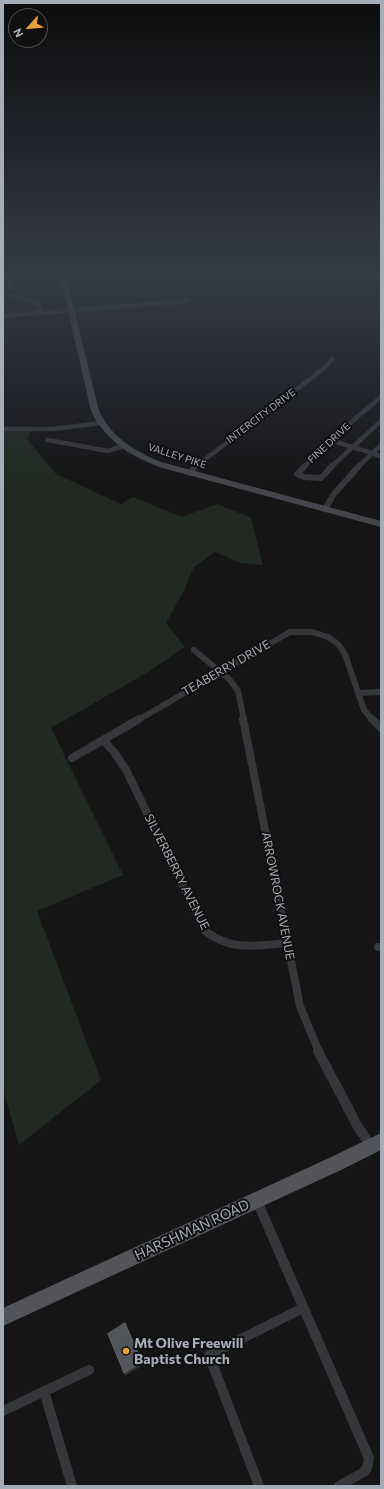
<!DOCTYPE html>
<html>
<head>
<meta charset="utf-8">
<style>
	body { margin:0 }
	#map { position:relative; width:384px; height:1489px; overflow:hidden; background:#151516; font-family:Commissioner,sans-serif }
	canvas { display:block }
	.frame { position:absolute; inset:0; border:4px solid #a7adb6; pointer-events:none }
	.north { position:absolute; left:8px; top:8px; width:40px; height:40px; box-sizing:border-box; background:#101011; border:1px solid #4c4f53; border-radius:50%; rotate:243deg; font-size:11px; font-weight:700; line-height:16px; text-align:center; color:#a7adb6 }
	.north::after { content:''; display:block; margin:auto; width:14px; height:18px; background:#e8a03b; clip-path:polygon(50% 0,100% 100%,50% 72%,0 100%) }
</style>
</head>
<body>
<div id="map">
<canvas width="384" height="1489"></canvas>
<div class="frame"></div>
<div class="north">N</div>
</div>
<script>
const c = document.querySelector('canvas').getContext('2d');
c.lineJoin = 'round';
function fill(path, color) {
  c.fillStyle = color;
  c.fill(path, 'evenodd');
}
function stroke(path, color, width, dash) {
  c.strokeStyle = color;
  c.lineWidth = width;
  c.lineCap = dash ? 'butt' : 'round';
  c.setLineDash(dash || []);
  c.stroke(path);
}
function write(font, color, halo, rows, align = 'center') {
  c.font = font + ' Commissioner,sans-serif';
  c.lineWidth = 4;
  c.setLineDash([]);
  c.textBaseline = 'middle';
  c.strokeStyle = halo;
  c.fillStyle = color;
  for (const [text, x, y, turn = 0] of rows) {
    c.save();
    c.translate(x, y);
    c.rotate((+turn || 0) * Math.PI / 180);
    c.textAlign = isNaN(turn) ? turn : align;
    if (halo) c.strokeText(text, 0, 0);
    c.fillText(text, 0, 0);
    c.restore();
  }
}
fill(new Path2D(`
	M3,429L31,430L27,439L56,474L121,504L133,497L182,517L217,504L251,518L263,565L241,563L215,552L194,567L184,590L166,623L185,647L148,672L51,728L123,875L37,911L101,1080L19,1145L3,1089Z`), '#212922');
stroke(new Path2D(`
	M3,293L9,288L8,275
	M3,294L32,301L39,305L40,313
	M3,316L188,301
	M3,429H53L101,423
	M48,440L108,451L123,446
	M330,440L381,456
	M195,467L327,366L332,359
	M304,467L337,434L381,397
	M331,467L381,421
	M358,467L381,445`), '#36373b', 4.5);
stroke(new Path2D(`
	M305,466L297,474L304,477L321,478L332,466
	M190,473L196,466
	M325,509L334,494L359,466
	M194,650L229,679L238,691L244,720
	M358,693L381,692
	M138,720L290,632H312L328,637L338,644L345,654L364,710L373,720`), '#36373b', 6);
stroke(new Path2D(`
	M243,719L300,1006L319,1052
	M372,719L381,728
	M103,740L114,752L126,770L205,931C231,951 256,946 287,943
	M72,758L139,719
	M378,947H381`), '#36373b', 8);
stroke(new Path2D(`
	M318,1051L358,1127L371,1146
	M257,1201L369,1458L367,1468L364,1472L339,1486
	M44,1391L72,1486
	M3,1411L89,1370
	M259,1486L209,1355L303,1308`), '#36373b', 10);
fill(new Path2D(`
	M60,275H66L99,411C112,437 134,451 161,462L381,521V527L166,469C133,458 107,443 91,411Z`), '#44464b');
fill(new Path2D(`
	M381,1133V1150L341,1170L3,1326V1308L329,1158Z`), '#52545a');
fill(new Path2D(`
	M142,1362L143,1365L125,1376L124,1373Z`), '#2f3133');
const building = new Path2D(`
	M125,1323L142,1362L124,1373L108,1334Z`);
fill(building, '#525559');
stroke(building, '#606368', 1);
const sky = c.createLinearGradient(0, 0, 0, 484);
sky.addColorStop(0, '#0c0c0c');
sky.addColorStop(0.57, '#353b47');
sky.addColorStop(1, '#353b4700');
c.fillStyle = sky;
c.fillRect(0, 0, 384, 484);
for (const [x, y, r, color] of [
	[126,1351,4,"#e8a03b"]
]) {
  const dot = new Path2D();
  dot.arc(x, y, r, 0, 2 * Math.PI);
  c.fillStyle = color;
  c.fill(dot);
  stroke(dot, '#101011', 1.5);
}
write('10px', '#a7adb6', '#101011', [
	["INTERCITY DRIVE",261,416,-37],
	["FINE DRIVE",329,443,-43],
	["VALLEY PIKE",177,456,18]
]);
write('12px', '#a7adb6', '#101011', [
	["TEABERRY DRIVE",226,668,-30],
	["SILVERBERRY AVENUE",177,872,63],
	["ARROWROCK AVENUE",278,896,79]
]);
write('14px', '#a7adb6', '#101011', [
	["HARSHMAN ROAD",192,1230,-25]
]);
write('bold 14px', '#a7adb6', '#101011', [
	["Mt Olive Freewill",134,1343],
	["Baptist Church",134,1359]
], 'left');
</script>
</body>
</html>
